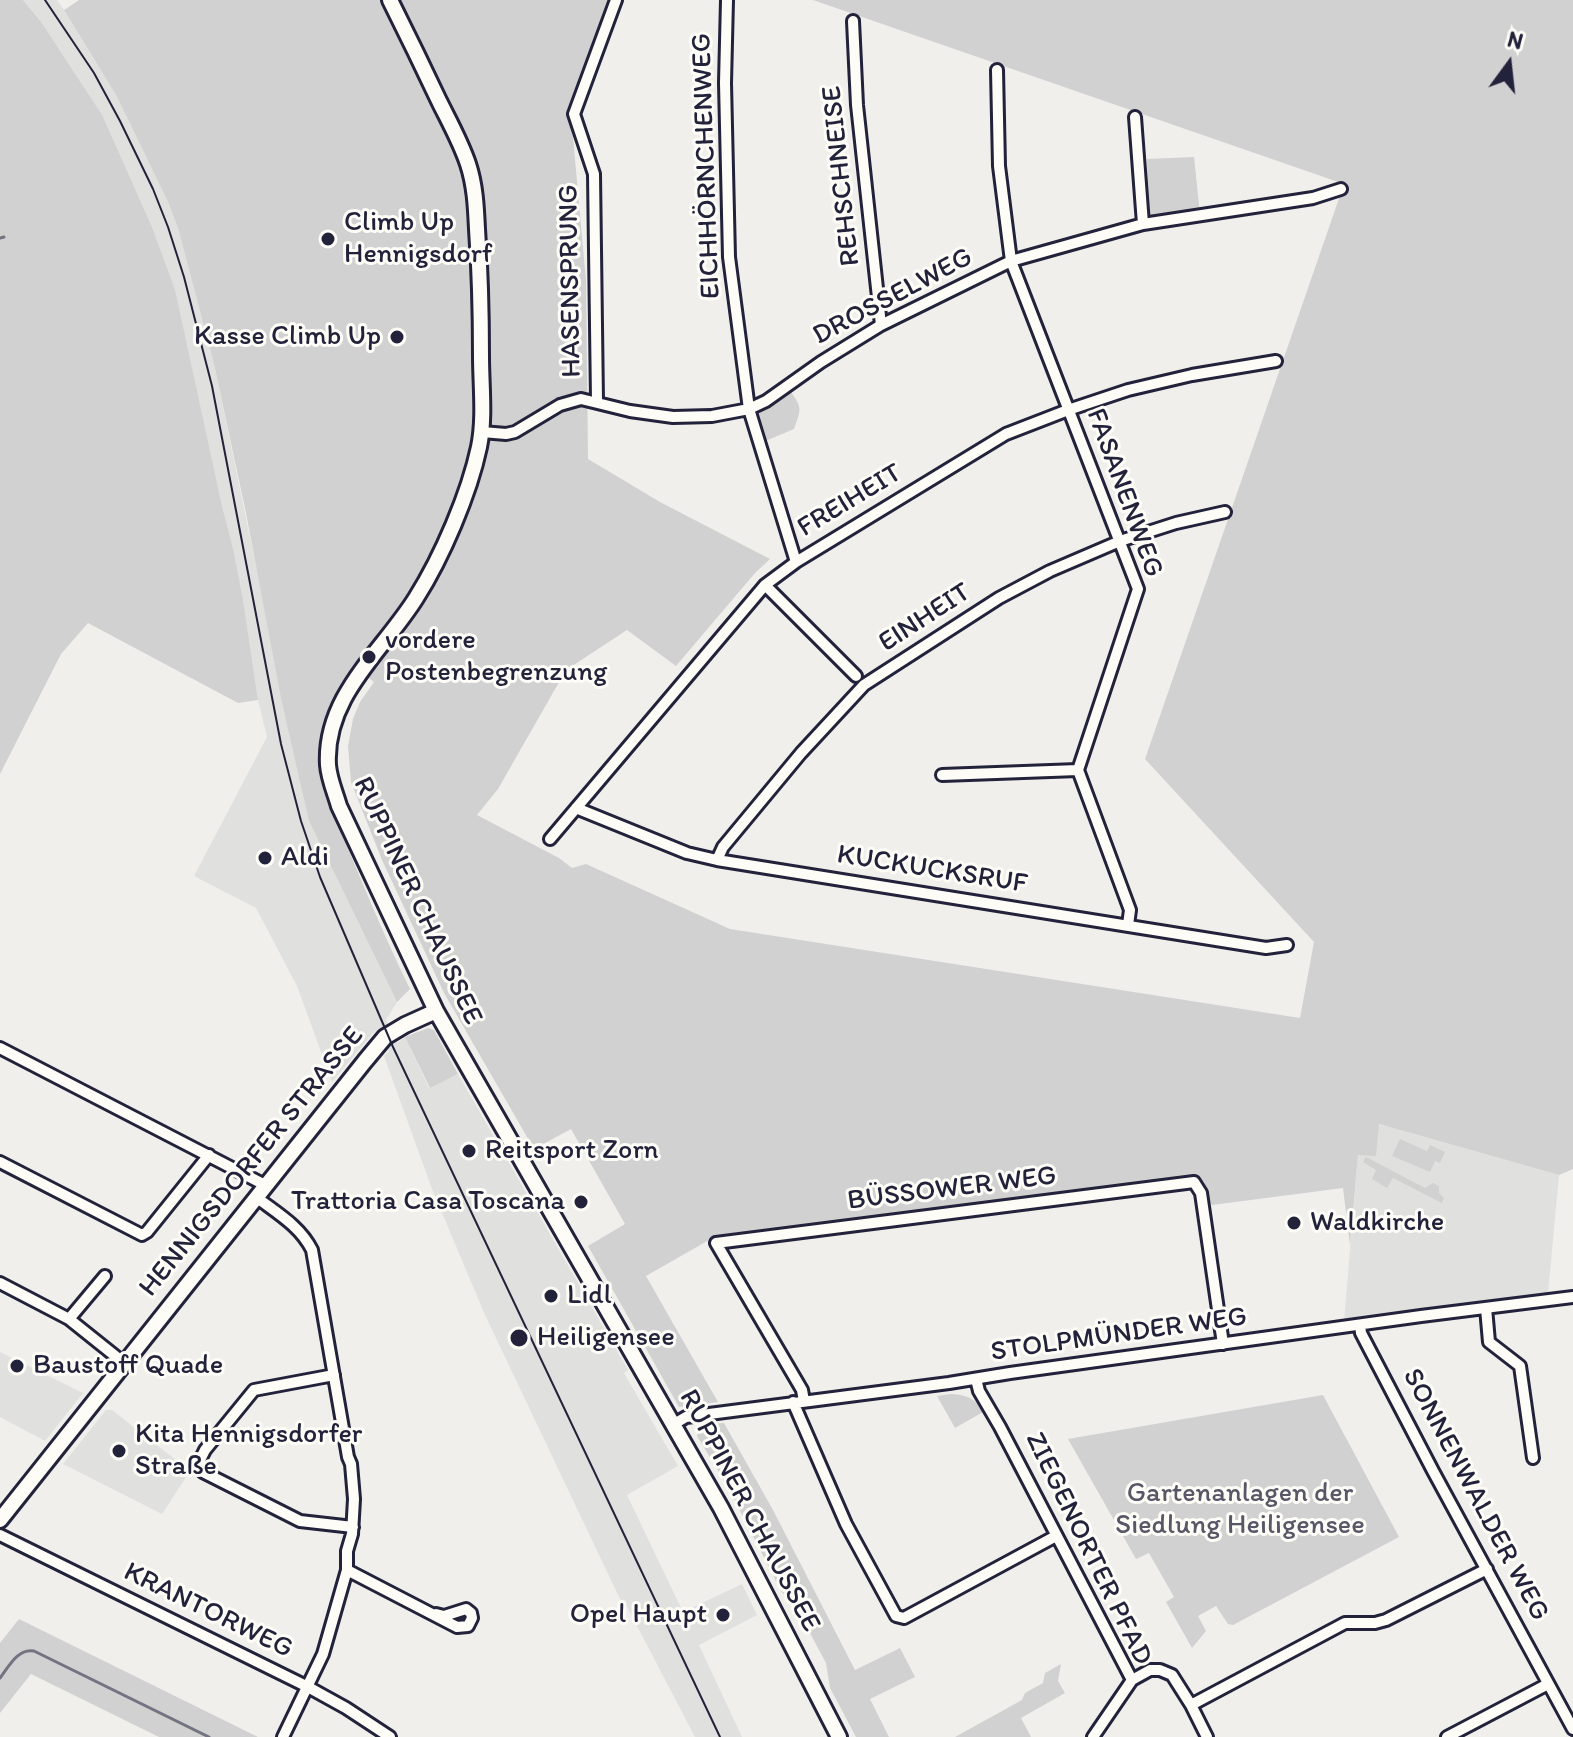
<!DOCTYPE html>
<html>
<head>
<meta charset="utf-8">
<style>
	body { margin:0 }
	#map { position:relative; width:1573px; height:1737px; overflow:hidden; background:#f0efec; font-family:Itim,sans-serif }
	canvas { display:block }
	.north { position:absolute; left:1469px; top:24px; width:80px; height:80px; -webkit-text-stroke:6px #fdfcf7; paint-order:stroke; rotate:15deg; font-size:22px; font-weight:700; line-height:32px; text-align:center; color:#22223b }
	.north::after { content:''; display:block; margin:auto; width:28px; height:36px; background:#22223b; clip-path:polygon(50% 0,100% 100%,50% 72%,0 100%) }
</style>
</head>
<body>
<div id="map">
<canvas width="1573" height="1737"></canvas>
<div class="north">N</div>
</div>
<script>
const c = document.querySelector('canvas').getContext('2d');
c.lineJoin = 'round';
function fill(path, color) {
  c.fillStyle = color;
  c.fill(path, 'evenodd');
}
function stroke(path, color, width, dash) {
  c.strokeStyle = color;
  c.lineWidth = width;
  c.lineCap = dash ? 'butt' : 'round';
  c.setLineDash(dash || []);
  c.stroke(path);
}
function write(font, color, halo, rows, align = 'center') {
  c.font = font + ' Itim,sans-serif';
  c.lineWidth = 6;
  c.setLineDash([]);
  c.textBaseline = 'middle';
  c.strokeStyle = halo;
  c.fillStyle = color;
  for (const [text, x, y, turn = 0] of rows) {
    c.save();
    c.translate(x, y);
    c.rotate((+turn || 0) * Math.PI / 180);
    c.textAlign = isNaN(turn) ? turn : align;
    if (halo) c.strokeText(text, 0, 0);
    c.fillText(text, 0, 0);
    c.restore();
  }
}
fill(new Path2D(`
	M23,0H57L64,10L116,95L168,202L178,228L214,364L309,821L397,1002L386,1020L397,1043L405,1037L429,1088L458,1074L628,1370L624,1373L678,1466L627,1495L683,1612L742,1584L757,1615L699,1645L742,1737H695L624,1601L620,1599L485,1315L432,1189L384,1056L389,1051L378,1029L372,1034L332,1082L297,986L256,908L194,876L267,737L258,700L243,599L233,548L222,506L181,322L168,274L152,227L106,127L78,78L42,23Z
	M1379,1124L1559,1175L1548,1294L1344,1321L1358,1154Z
	M0,1352L83,1393L45,1441L0,1417Z
	M106,1410H112L190,1471L162,1514L63,1464Z`), '#e0e0df');
fill(new Path2D(`
	M0,0H23L42,23L102,115L152,227L175,290L222,506L233,548L243,599L258,700L238,703L88,623L61,654L0,774Z
	M79,0H615L571,115L586,281L588,459L660,502L770,559L755,573L676,666L627,630L566,670L498,789L477,815L559,858L572,868L586,864L730,929L1300,1018L1314,942L1145,759L1344,184L813,0H1573V1169L1559,1175L1379,1124L1376,1156L1358,1155L1350,1245L1343,1188L1212,1205L1193,1182L716,1243L709,1240L646,1276L718,1402L679,1407L588,1246L625,1224L571,1129L534,1149L444,993L382,860L351,782L348,746L353,719L360,702L374,682L356,668C335,695 323,716 321,752C319,786 337,822 350,853C369,899 388,944 410,989L397,1002L309,821L281,698L246,513L214,364L178,228L168,202L116,95L64,10Z
	M1194,157L1200,214L1148,224L1147,159Z
	M789,389C802,408 802,407 794,429L763,442L755,413Z
	M428,1028L434,1030L458,1074L430,1088L405,1037Z
	M1400,1139L1427,1151L1430,1145L1445,1152L1440,1163L1435,1161L1430,1172L1392,1156Z
	M1366,1157L1425,1188L1433,1183L1439,1186V1193L1444,1198L1442,1203L1393,1178L1387,1188L1372,1179L1376,1170L1363,1162Z
	M951,1394C966,1395 976,1398 983,1412L955,1428L937,1396Z
	M1323,1395L1399,1537L1233,1625L1228,1624L1216,1606L1198,1616L1206,1631L1192,1648L1166,1602L1174,1597L1149,1553L1136,1559L1068,1439Z
	M724,1423L773,1510L855,1670L900,1648L915,1677L870,1699L889,1737H856L830,1688L826,1663L796,1607L781,1591L729,1489L697,1436L702,1425Z
	M19,1619L258,1737H159L31,1674L0,1713V1643Z
	M1061,1664L1058,1681L1065,1693L1021,1718L1031,1737H955L1022,1700L1025,1693L1043,1683L1045,1673Z`), '#d2d1d1');
stroke(new Path2D(`
	M0,238L4,237
	M0,1678C9,1666 18,1648 34,1651L209,1737`), '#737381', 3);
const street = new Path2D(`
	M727,0L725,83L729,257L749,409L796,562
	M853,21L857,105L881,325
	M997,70L999,166L1011,261L1138,589L1078,770L1130,910L1128,925
	M1135,117L1143,224
	M597,401L594,174L574,114L616,0
	M482,432L506,434L515,432L560,405L581,399L630,411L673,417L712,416L749,409L766,401L821,362L881,325L1011,261L1143,224L1313,198L1341,189
	M765,585L856,676
	M942,775L1078,770
	M576,808L687,853L717,860L1266,948L1287,945
	M550,839L765,585L796,562L1006,434L1068,410L1128,390L1192,375L1276,361
	M717,860L723,847L801,753L864,685L999,598L1050,571L1120,541L1176,523L1225,512
	M0,1048L265,1185
	M0,1162L142,1235L147,1232L209,1155
	M256,1197C277,1213 300,1226 312,1250L348,1457L351,1464L354,1499L352,1534L347,1551V1570L323,1654L283,1737
	M0,1283L69,1319L124,1363
	M1486,1308L1489,1342L1520,1366L1533,1458
	M69,1319L105,1276
	M1360,1325L1361,1333L1433,1471L1573,1729
	M334,1375L254,1390L205,1450L198,1464L203,1472L300,1521L353,1527
	M976,1379L979,1391L1000,1427L1132,1680
	M804,1401L802,1390L716,1243L1194,1182L1201,1193L1223,1344
	M793,1402L846,1524L896,1616L904,1618L1056,1536
	M674,1424L686,1417L949,1383L1010,1373L1421,1316L1573,1297
	M0,1535L308,1687L346,1708L390,1737
	M347,1570L457,1627L468,1626L472,1618L471,1613L466,1609L444,1616L436,1614
	M1191,1705L1345,1623H1375L1386,1620L1487,1569
	M1093,1737L1132,1680L1150,1670H1160L1172,1675L1191,1705L1207,1737
	M1447,1737L1548,1684`);
const secondary = new Path2D(`
	M390,0C407,34 424,69 440,103C450,123 461,143 468,164C475,185 476,207 477,229C480,272 481,314 481,356C481,386 485,418 479,447C469,494 442,557 416,598C383,651 324,696 328,765C329,779 335,792 339,806L436,1011L721,1508L839,1737
	M0,1520L365,1061L385,1037L405,1025L436,1011`);
stroke(street, '#22223b', 16);
stroke(secondary, '#22223b', 20);
stroke(street, '#fdfcf7', 10);
stroke(secondary, '#fdfcf7', 14);
stroke(new Path2D(`
	M45,0L94,73L120,121L153,189L168,227L184,277L212,386L281,744L301,821L320,877L393,1047L720,1737`), '#22223b', 2);
for (const [x, y, r, color] of [
	[328,239,8,"#22223b"],
	[397,337,8,"#22223b"],
	[369,657,8,"#22223b"],
	[265,858,8,"#22223b"],
	[469,1151,8,"#22223b"],
	[581,1202,8,"#22223b"],
	[1294,1223,8,"#22223b"],
	[551,1296,8,"#22223b"],
	[519,1338,10,"#22223b"],
	[17,1366,8,"#22223b"],
	[119,1451,8,"#22223b"],
	[723,1615,8,"#22223b"]
]) {
  const dot = new Path2D();
  dot.arc(x, y, r, 0, 2 * Math.PI);
  c.fillStyle = color;
  c.fill(dot);
  stroke(dot, '#fdfcf7', 3);
}
write('28px', '#22223b', '#fdfcf7', [
	["EICHHÖRNCHENWEG",707,166,-92],
	["REHSCHNEISE",842,176,-96],
	["HASENSPRUNG",571,281,-91],
	["DROSSELWEG",893,297,-28],
	["FASANENWEG",1124,493,70],
	["FREIHEIT",850,501,-31],
	["EINHEIT",925,618,-33],
	["KUCKUCKSRUF",932,870,9],
	["RUPPINER CHAUSSEE",417,901,65],
	["HENNIGSDORFER STRASSE",252,1162,-51],
	["BÜSSOWER WEG",952,1189,-7],
	["STOLPMÜNDER WEG",1119,1335,-8],
	["SONNENWALDER WEG",1475,1495,62],
	["RUPPINER CHAUSSEE",749,1511,62],
	["ZIEGENORTER PFAD",1088,1549,64],
	["KRANTORWEG",208,1611,26]
]);
write('28px', '#22223b', '#fdfcf7', [
	["Climb Up",344,223],
	["Hennigsdorf",344,255],
	["Kasse Climb Up",381,337,"right"],
	["vordere",385,641],
	["Postenbegrenzung",385,673],
	["Aldi",281,858],
	["Reitsport Zorn",485,1151],
	["Trattoria Casa Toscana",565,1202,"right"],
	["Waldkirche",1310,1223],
	["Lidl",567,1296],
	["Heiligensee",537,1338],
	["Baustoff Quade",33,1366],
	["Kita Hennigsdorfer",135,1435],
	["Straße",135,1467],
	["Opel Haupt",707,1615,"right"]
], 'left');
write('28px', '#575768', '#fdfcf7', [
	["Gartenanlagen der",1240,1494],
	["Siedlung Heiligensee",1240,1526]
]);
</script>
</body>
</html>
